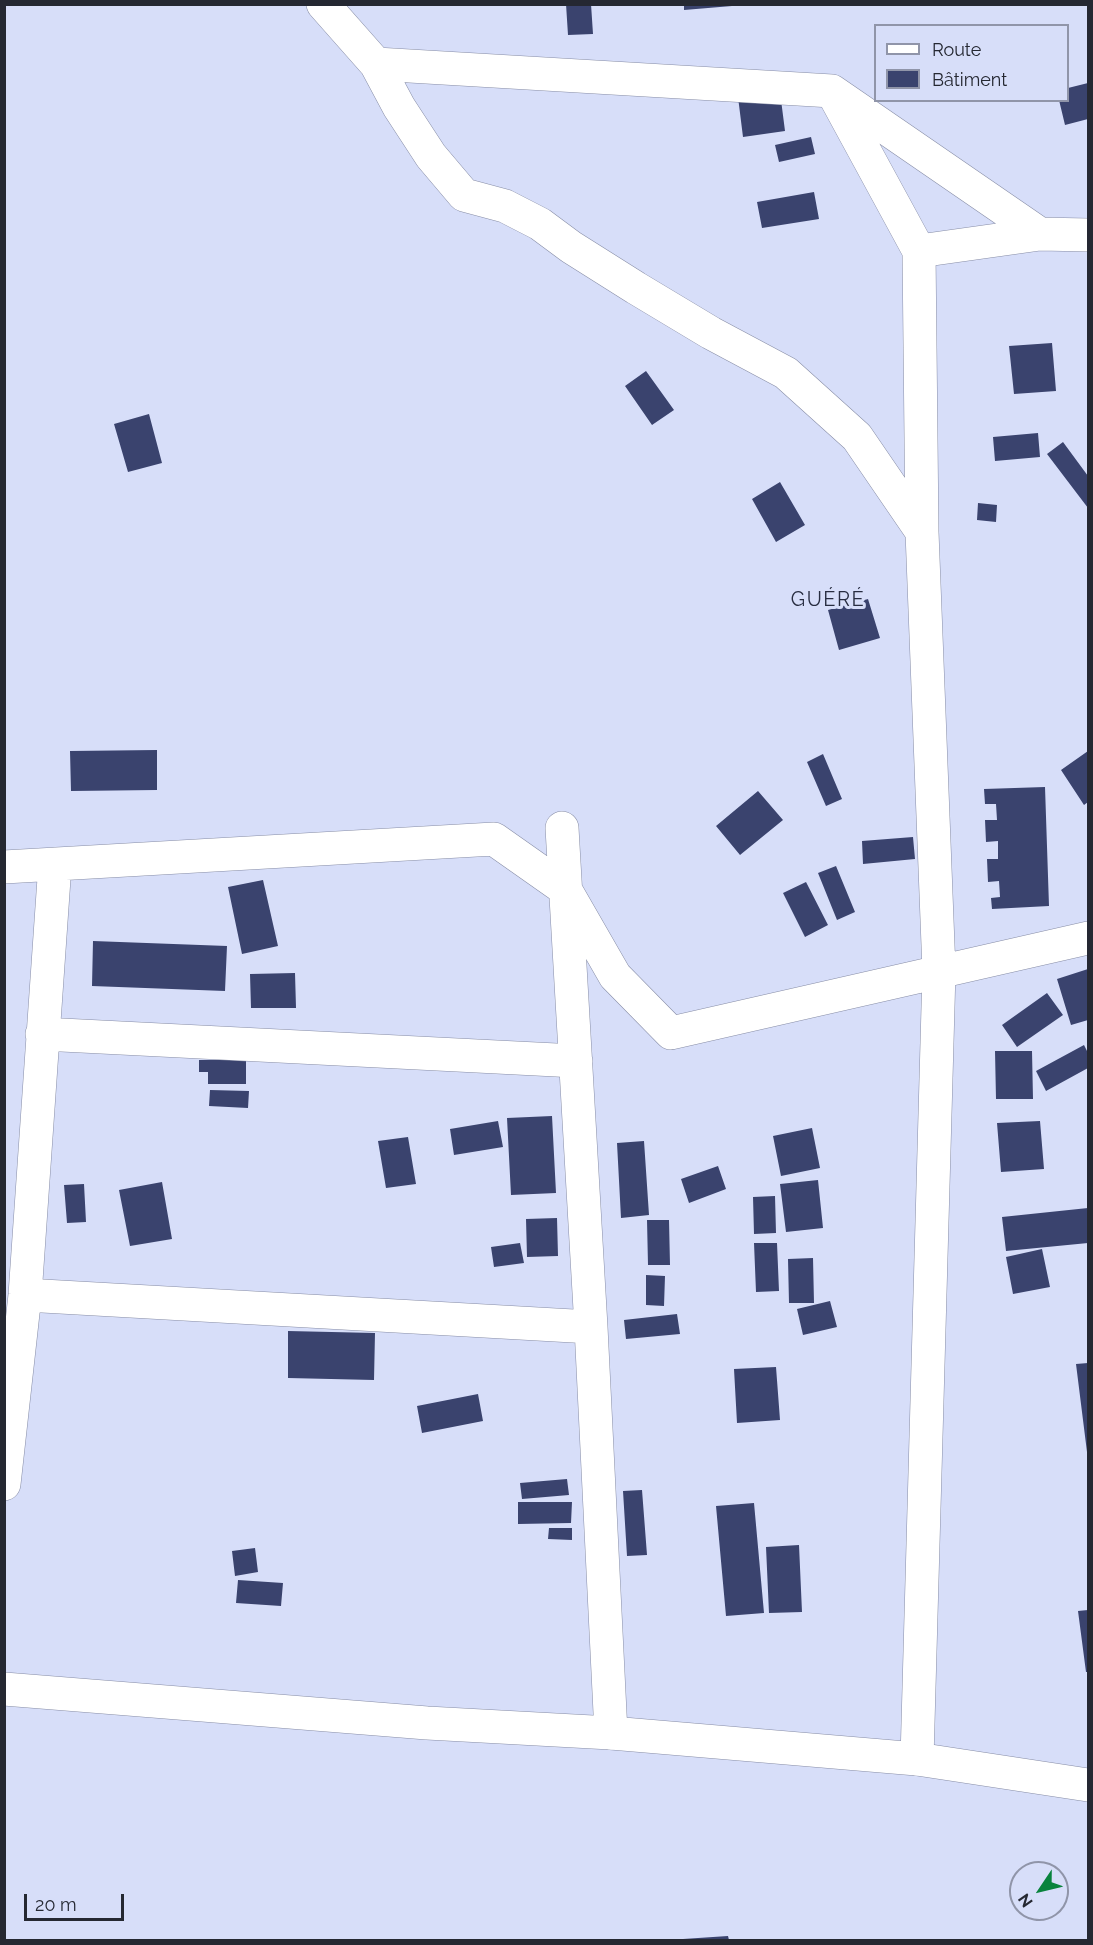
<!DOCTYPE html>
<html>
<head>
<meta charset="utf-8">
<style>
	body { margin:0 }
	#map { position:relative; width:1093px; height:1945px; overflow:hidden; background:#d7def9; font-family:Raleway,sans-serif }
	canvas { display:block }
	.frame { position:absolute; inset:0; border:6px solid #252832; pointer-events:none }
	.legend { position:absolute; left:874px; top:24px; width:195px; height:78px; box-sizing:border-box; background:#d7def9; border:2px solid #9095a9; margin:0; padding:8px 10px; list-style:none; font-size:18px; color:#252832 }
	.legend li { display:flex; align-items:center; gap:12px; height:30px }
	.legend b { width:30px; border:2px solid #9095a9 }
	.north { position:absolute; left:1009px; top:1861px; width:60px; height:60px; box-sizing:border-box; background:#d7def9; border:2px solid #9095a9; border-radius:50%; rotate:235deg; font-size:16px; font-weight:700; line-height:24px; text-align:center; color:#252832 }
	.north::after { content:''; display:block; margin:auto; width:21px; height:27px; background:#09833d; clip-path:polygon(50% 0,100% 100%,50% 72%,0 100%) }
	.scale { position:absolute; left:24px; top:1894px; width:100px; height:27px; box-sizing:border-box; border:3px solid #252832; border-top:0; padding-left:8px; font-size:18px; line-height:21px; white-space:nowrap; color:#252832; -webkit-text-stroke:4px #d7def9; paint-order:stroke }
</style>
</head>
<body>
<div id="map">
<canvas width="1093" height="1945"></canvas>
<div class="frame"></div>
<ul class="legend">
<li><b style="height:8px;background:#fff"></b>Route</li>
<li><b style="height:16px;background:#3a436e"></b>Bâtiment</li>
</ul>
<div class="north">N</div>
<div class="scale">20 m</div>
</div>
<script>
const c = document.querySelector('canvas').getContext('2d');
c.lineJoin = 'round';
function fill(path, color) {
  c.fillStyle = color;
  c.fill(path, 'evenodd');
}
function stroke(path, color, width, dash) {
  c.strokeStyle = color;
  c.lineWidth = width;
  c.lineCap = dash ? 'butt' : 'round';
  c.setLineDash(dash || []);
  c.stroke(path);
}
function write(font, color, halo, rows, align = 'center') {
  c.font = font + ' Raleway,sans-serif';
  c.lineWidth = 6;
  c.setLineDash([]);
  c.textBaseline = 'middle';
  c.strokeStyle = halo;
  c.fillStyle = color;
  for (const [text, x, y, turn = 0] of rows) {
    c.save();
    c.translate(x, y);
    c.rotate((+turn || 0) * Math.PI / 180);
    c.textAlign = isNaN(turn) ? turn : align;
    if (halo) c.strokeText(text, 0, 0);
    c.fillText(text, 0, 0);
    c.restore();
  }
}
fill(new Path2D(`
	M566,4H591L593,34L568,35Z
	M684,4H732V6L684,10Z
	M1088,83V119L1065,125L1059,100H1068V88Z
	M780,92L785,131L743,137L738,97Z
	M811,137L815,154L779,162L775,145Z
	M814,192L819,219L762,228L757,202Z
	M1052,343L1056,391L1014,394L1009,346Z
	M646,371L674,410L652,425L625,386Z
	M149,414L162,463L128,472L114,424Z
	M1038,433L1040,457L995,461L993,437Z
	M1063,442L1088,476V508L1047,454Z
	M780,482L805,525L776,542L752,499Z
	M978,503L997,505L996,522L977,520Z
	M868,599L880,638L839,650L828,610Z
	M157,750V790L71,791L70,751Z
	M1088,751V802L1084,805L1061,770Z
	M823,754L842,799L826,806L807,762Z
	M1045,787L1049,906L992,909L991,898L1000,897L999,881L988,882L987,859H998V841L986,842L985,820H997L996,804H985L984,789Z
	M758,791L783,820L740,855L716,826Z
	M913,837L915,859L863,864L862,841Z
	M836,866L855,912L837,920L818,873Z
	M263,880L278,946L242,954L228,887Z
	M806,882L828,925L805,937L783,893Z
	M93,941L227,946L225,991L92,986Z
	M1088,969V1020L1071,1025L1057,979Z
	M295,973L296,1008H251L250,974Z
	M1047,993L1063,1015L1017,1047L1002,1025Z
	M1084,1045L1088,1053V1068L1046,1091L1036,1071Z
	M995,1051H1032L1033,1099H996Z
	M199,1060H246V1084H208V1072H199Z
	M210,1090L249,1091L248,1108L209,1106Z
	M552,1116L556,1193L511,1195L507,1118Z
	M498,1121L503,1147L454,1155L450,1129Z
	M1040,1121L1044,1169L1001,1172L997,1123Z
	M812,1128L820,1168L781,1176L773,1136Z
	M408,1137L416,1184L386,1188L378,1141Z
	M644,1141L649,1215L621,1218L617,1143Z
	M718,1166L726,1189L689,1203L681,1179Z
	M818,1180L823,1228L786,1232L780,1184Z
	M162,1182L172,1239L130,1246L119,1190Z
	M84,1184L86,1222L67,1223L64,1185Z
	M775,1196L776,1233L754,1234L753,1197Z
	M1088,1208V1243L1006,1251L1002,1217Z
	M557,1218L558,1256L527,1257L526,1219Z
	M647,1220H669L670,1265H648Z
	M520,1243L524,1263L494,1267L491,1247Z
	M754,1243H777L779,1291L756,1292Z
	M1042,1249L1050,1287L1013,1294L1006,1257Z
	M813,1258L814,1303H789L788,1259Z
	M646,1275L665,1276L664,1306L646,1305Z
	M830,1301L837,1327L803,1335L797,1309Z
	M677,1314L680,1334L626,1339L624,1320Z
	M288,1331L375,1333L374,1380L288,1378Z
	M1088,1363V1452H1087L1076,1364Z
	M776,1367L780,1420L737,1423L734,1369Z
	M478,1394L483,1421L422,1433L417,1406Z
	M567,1479L569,1495L522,1499L520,1483Z
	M642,1490L647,1555L627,1556L623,1491Z
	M518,1502H572L571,1523L518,1524Z
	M754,1503L764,1613L726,1616L716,1506Z
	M549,1528H572V1540L548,1539Z
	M799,1545L802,1612L769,1613L766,1547Z
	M255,1548L258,1572L235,1576L232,1551Z
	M238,1580L283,1583L281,1606L236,1603Z
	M1088,1610V1672H1086L1078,1611Z
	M728,1936L729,1940H683V1939Z`), '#3a436e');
const minor = new Path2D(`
	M323,4L376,64L832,91L1040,234L1088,235
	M376,64L399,107L431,156L464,195L505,206L540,224L571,247L636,288L711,333L786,373L857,437L922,532
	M832,91L919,251L922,532L939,971L917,1759
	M919,251L1040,234
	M562,828L591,1327L611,1733
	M4,867L494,839L565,889L615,976L671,1033L1088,938
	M42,1034L576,1061
	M25,1295L591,1327
	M4,1484L25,1295L55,864`);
const primary = new Path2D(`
	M4,1689L427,1723L611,1733L917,1759L1088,1785`);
stroke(minor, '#878da6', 34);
stroke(primary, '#878da6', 34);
stroke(minor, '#fff', 33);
stroke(primary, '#fff', 33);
c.letterSpacing = '1.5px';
write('20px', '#282d41', '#d7def9', [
	["GUÉRÉ",828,600]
]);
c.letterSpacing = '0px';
</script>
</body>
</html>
